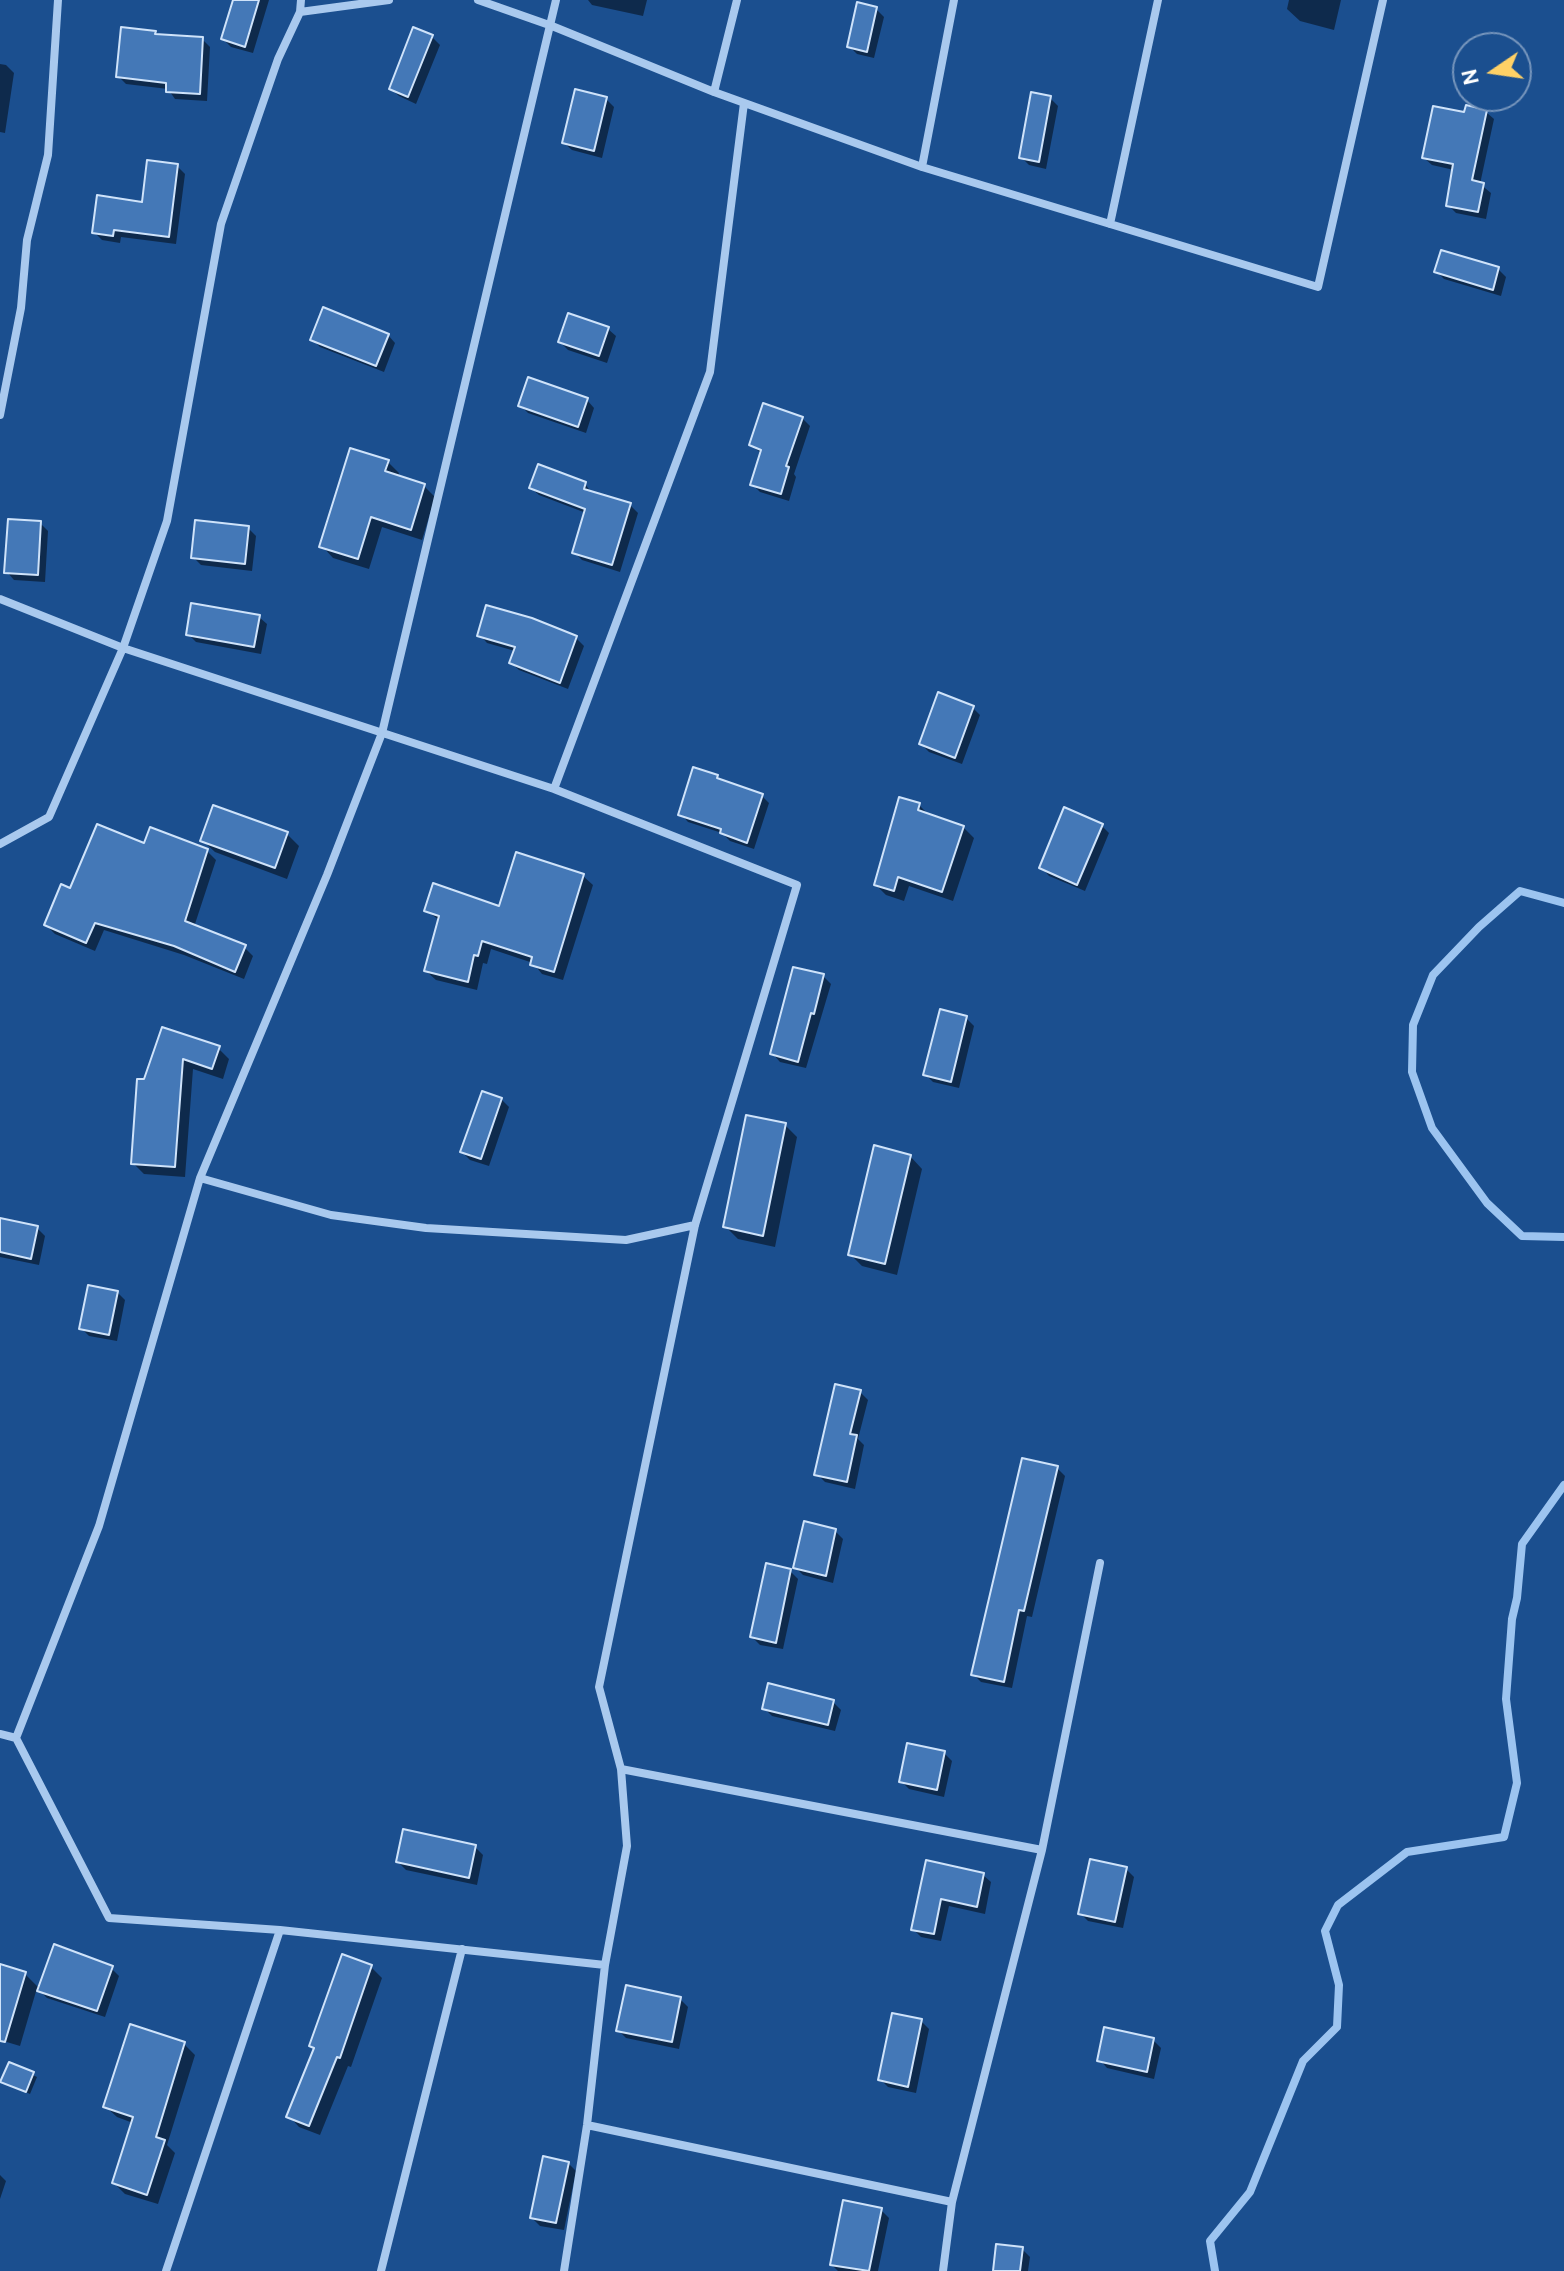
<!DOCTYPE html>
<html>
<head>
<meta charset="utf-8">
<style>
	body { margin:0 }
	#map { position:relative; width:1564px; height:2271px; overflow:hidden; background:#1b4f8f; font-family:Cabin,sans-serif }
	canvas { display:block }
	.north { position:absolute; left:1452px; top:32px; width:80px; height:80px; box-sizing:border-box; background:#1b4f8f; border:2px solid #7695bc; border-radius:50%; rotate:257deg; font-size:22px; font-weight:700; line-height:32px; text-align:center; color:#fff }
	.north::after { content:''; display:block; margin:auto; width:28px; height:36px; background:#ffd166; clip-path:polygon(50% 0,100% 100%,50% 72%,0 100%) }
</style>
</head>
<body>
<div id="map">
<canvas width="1564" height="2271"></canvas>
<div class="north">N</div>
</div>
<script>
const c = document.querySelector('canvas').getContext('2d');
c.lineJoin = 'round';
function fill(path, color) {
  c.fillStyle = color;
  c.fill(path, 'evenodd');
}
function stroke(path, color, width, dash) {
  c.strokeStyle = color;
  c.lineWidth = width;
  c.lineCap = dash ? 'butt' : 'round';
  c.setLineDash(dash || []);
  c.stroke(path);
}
fill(new Path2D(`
	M235,0H269L253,53L231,47L223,39Z
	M588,0H647L643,16L592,5Z
	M1289,0H1341L1334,30L1300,21L1287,9Z
	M876,9L884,17L874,58L857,54L849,46Z
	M155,33L158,37L202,39L210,47L207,101L175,99L168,89L126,84L118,76Z
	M432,37L440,45L416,104L399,96L391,89Z
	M0,64L6,65L14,73L5,133L0,132Z
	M1050,98L1058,106L1046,169L1029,165L1021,157Z
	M606,99L614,107L602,158L572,150L564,143Z
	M1486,112L1494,119L1480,184L1491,193L1486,219L1456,213L1448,205L1454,170L1432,165L1424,158L1466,115Z
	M177,166L185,174L176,244L121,237L120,243L102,240L94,232L144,204Z
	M1498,269L1506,277L1501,296L1444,279L1436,271Z
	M608,329L616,336L607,363L568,350L560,342Z
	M388,335L395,343L384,372L320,347L312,339Z
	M587,400L594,408L586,433L528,413L520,405Z
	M802,418L810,426L794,474L796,477L789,501L760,492L752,484L762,454L751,445Z
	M388,462L399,473L398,477L424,486L435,497L422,540L382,527L369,569L333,558L322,546Z
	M585,484L592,493L630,505L638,513L620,572L582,560L574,552L586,513L539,495L531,488Z
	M40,523L48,531L45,582L14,580L7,572Z
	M248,528L256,536L252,571L201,565L193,557Z
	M259,617L267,624L261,654L196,642L188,634Z
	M531,620L576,638L584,646L568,689L519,670L511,663L515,651L487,643L480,635Z
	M973,708L980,715L962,764L929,752L921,744Z
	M717,777L722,782L762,796L769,803L754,849L730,841L722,833L688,822L681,814Z
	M919,805L929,815L963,827L974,838L953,901L909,886L904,901L886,895L876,885Z
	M1102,826L1109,833L1085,891L1049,876L1042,868Z
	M287,834L299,846L287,879L215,852L202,840Z
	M145,846L207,851L216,860L194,927L244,947L253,956L244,979L184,955L104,930L95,951L55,934L46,925L71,891Z
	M583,876L593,885L563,980L542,974L533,963L491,949L487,964L483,963L477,990L436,980L426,971L440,921L426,910L500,909Z
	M823,976L831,984L806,1068L780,1062L773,1054Z
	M966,1018L974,1026L959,1088L933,1082L925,1074Z
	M163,1030L218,1048L229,1059L223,1079L193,1069L185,1177L144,1174L133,1163L146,1081Z
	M501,1099L509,1107L489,1166L470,1160L462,1152Z
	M785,1125L797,1137L775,1247L738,1239L725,1226Z
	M910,1156L922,1169L897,1275L862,1266L850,1254Z
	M0,1220L37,1228L45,1236L39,1265L0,1257Z
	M117,1292L125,1300L117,1341L89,1336L81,1328Z
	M860,1392L868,1400L858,1439L864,1445L855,1489L825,1482L817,1474Z
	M1057,1468L1065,1476L1032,1617L1027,1616L1012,1688L981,1682L973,1674Z
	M835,1531L843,1539L833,1583L803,1575L795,1567Z
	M790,1571L798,1579L783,1649L760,1645L752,1637Z
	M833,1702L841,1710L835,1731L772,1716L764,1708Z
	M944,1753L952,1761L944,1797L909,1789L901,1781Z
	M475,1847L483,1855L477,1885L406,1870L398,1862Z
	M927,1862L983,1875L991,1882L985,1914L949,1906L941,1941L921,1937L913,1929Z
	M1126,1869L1134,1877L1123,1928L1088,1921L1080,1913Z
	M343,1957L371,1967L382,1978L351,2067L348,2066L320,2135L299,2127L289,2116L316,2050L312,2046Z
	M0,1966L25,1974L40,1989L111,1968L119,1976L105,2017L47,1998L37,1988L20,2046L0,2040Z
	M680,1999L688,2007L679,2049L626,2038L618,2030Z
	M921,2021L929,2029L916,2093L888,2087L880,2079Z
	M1153,2040L1161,2048L1154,2079L1107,2068L1100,2060Z
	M184,2044L195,2055L167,2145L175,2153L158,2204L125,2194L114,2183L133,2123L117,2117L106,2107Z
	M10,2064L37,2077L30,2094L3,2081Z
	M568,2163L576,2171L564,2230L540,2226L532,2218Z
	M0,2175L6,2181L0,2199Z
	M881,2210L889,2218L878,2271H838L832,2265Z
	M1022,2249L1030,2257L1028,2271H995Z`), '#0007');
stroke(new Path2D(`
	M1564,903L1520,891L1479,927L1433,975L1413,1025L1412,1072L1432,1128L1487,1203L1522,1236L1564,1237
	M1215,2271L1210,2241L1250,2192L1303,2061L1337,2027L1339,1985L1325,1931L1338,1905L1407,1852L1504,1837L1517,1783L1506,1699L1512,1619L1517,1598L1522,1544L1564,1485`), '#9cc4f0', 8);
const building = new Path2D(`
	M233,0H259L245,47L221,39Z
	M857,2L877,7L867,52L847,47Z
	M121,27L156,31L155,34L203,37L200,94L166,92V83L116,77Z
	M413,27L433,35L408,97L389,89Z
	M575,89L607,97L594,151L562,143Z
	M1031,92L1051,96L1039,162L1019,158Z
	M1466,105L1487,110L1472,180L1484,183L1478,212L1446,206L1453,164L1422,158L1433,106L1464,112Z
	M147,160L178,164L169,237L114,230L113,236L92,233L97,195L142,202Z
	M1441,250L1499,267L1493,290L1434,272Z
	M323,307L389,334L376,366L310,340Z
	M568,313L609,327L599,356L558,342Z
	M528,377L588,398L578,427L518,406Z
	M763,403L803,417L786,466L789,467L781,494L750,485L761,450L749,445Z
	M350,448L389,460L385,471L425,484L411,530L371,517L358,559L319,547Z
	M538,464L586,482L584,489L631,503L612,565L572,553L585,509L529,488Z
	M8,519L41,521L38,575L4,573Z
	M195,520L249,526L245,564L191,558Z
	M191,603L260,615L254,647L186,635Z
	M486,605L532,618L577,636L560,683L509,663L515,647L477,636Z
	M938,692L974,706L955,758L919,744Z
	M693,767L718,775L717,778L763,794L747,843L720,833L721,829L678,815Z
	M899,797L920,803L918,810L964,826L942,892L898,877L894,891L874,885Z
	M213,805L288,832L275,868L200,841Z
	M1064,807L1103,824L1077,885L1039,868Z
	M97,824L144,843L150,827L208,849L185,921L246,945L235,972L174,946L95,923L86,943L44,925L61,884L70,888Z
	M516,852L584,874L554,972L530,965L532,957L482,941L478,956L474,955L468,982L424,971L439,916L424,911L433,883L499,906Z
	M793,967L824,974L814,1014L811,1013L798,1062L770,1054Z
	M940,1009L967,1016L951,1082L923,1075Z
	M162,1027L220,1046L212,1069L183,1059L175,1167L131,1164L137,1079H144Z
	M482,1091L502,1098L481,1159L460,1152Z
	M746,1115L786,1123L763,1236L723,1227Z
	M874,1145L911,1155L885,1264L848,1255Z
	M0,1218L38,1226L31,1259L0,1252Z
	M88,1285L118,1291L109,1335L79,1329Z
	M835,1384L861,1390L850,1434L857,1435L847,1482L814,1475Z
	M1022,1458L1058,1466L1024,1611L1019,1610L1004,1682L971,1675Z
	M804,1521L836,1529L826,1576L793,1568Z
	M766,1563L791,1569L776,1643L750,1637Z
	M768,1683L834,1700L828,1725L762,1709Z
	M907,1743L945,1751L937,1790L899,1782Z
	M403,1829L476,1845L469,1878L396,1862Z
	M1090,1859L1127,1867L1115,1922L1078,1914Z
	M926,1860L984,1873L977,1907L941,1899L934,1934L911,1930Z
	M54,1944L113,1966L97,2011L37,1991Z
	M342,1954L372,1965L340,2058L337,2057L309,2126L286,2117L314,2048L309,2046Z
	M0,1964L26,1972L5,2042L0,2041Z
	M626,1985L681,1997L672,2042L616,2031Z
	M892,2013L922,2019L908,2087L878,2080Z
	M130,2024L185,2042L156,2137L165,2140L147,2195L112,2183L133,2117L103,2107Z
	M1104,2027L1154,2038L1147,2072L1097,2061Z
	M9,2062L34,2072L26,2092L0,2082Z
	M543,2156L569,2162L556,2223L530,2218Z
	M843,2200L882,2208L869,2271L830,2265Z
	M996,2244L1023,2247L1020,2271H993Z`);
fill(building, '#4478b7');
stroke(building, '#cfe3fa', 2);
stroke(new Path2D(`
	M478,0L552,26L714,92L922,167L1318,287L1383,0
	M300,12L389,0
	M714,92L737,0
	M922,167L954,0
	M1110,224L1158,0
	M0,415L21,308L27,240L48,155L58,0
	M0,599L123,648L554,789L797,885L695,1225L599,1687L621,1769L627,1846L605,1965
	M554,789L710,372L744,103
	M0,844L49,817L123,648L167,521L221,224L278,59L300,12L301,0
	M200,1178L331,1215L426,1228L626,1240L695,1225
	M0,1734L16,1738L109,1918L280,1930L605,1965L587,2125L564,2271
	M16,1738L99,1526L200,1178L327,875L382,733L556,0
	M621,1769L1042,1850
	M587,2125L952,2202
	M166,2271L280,1930
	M381,2271L462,1949
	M943,2271L952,2202L1042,1850L1100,1563`), '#a9c9ee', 8);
</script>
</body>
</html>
